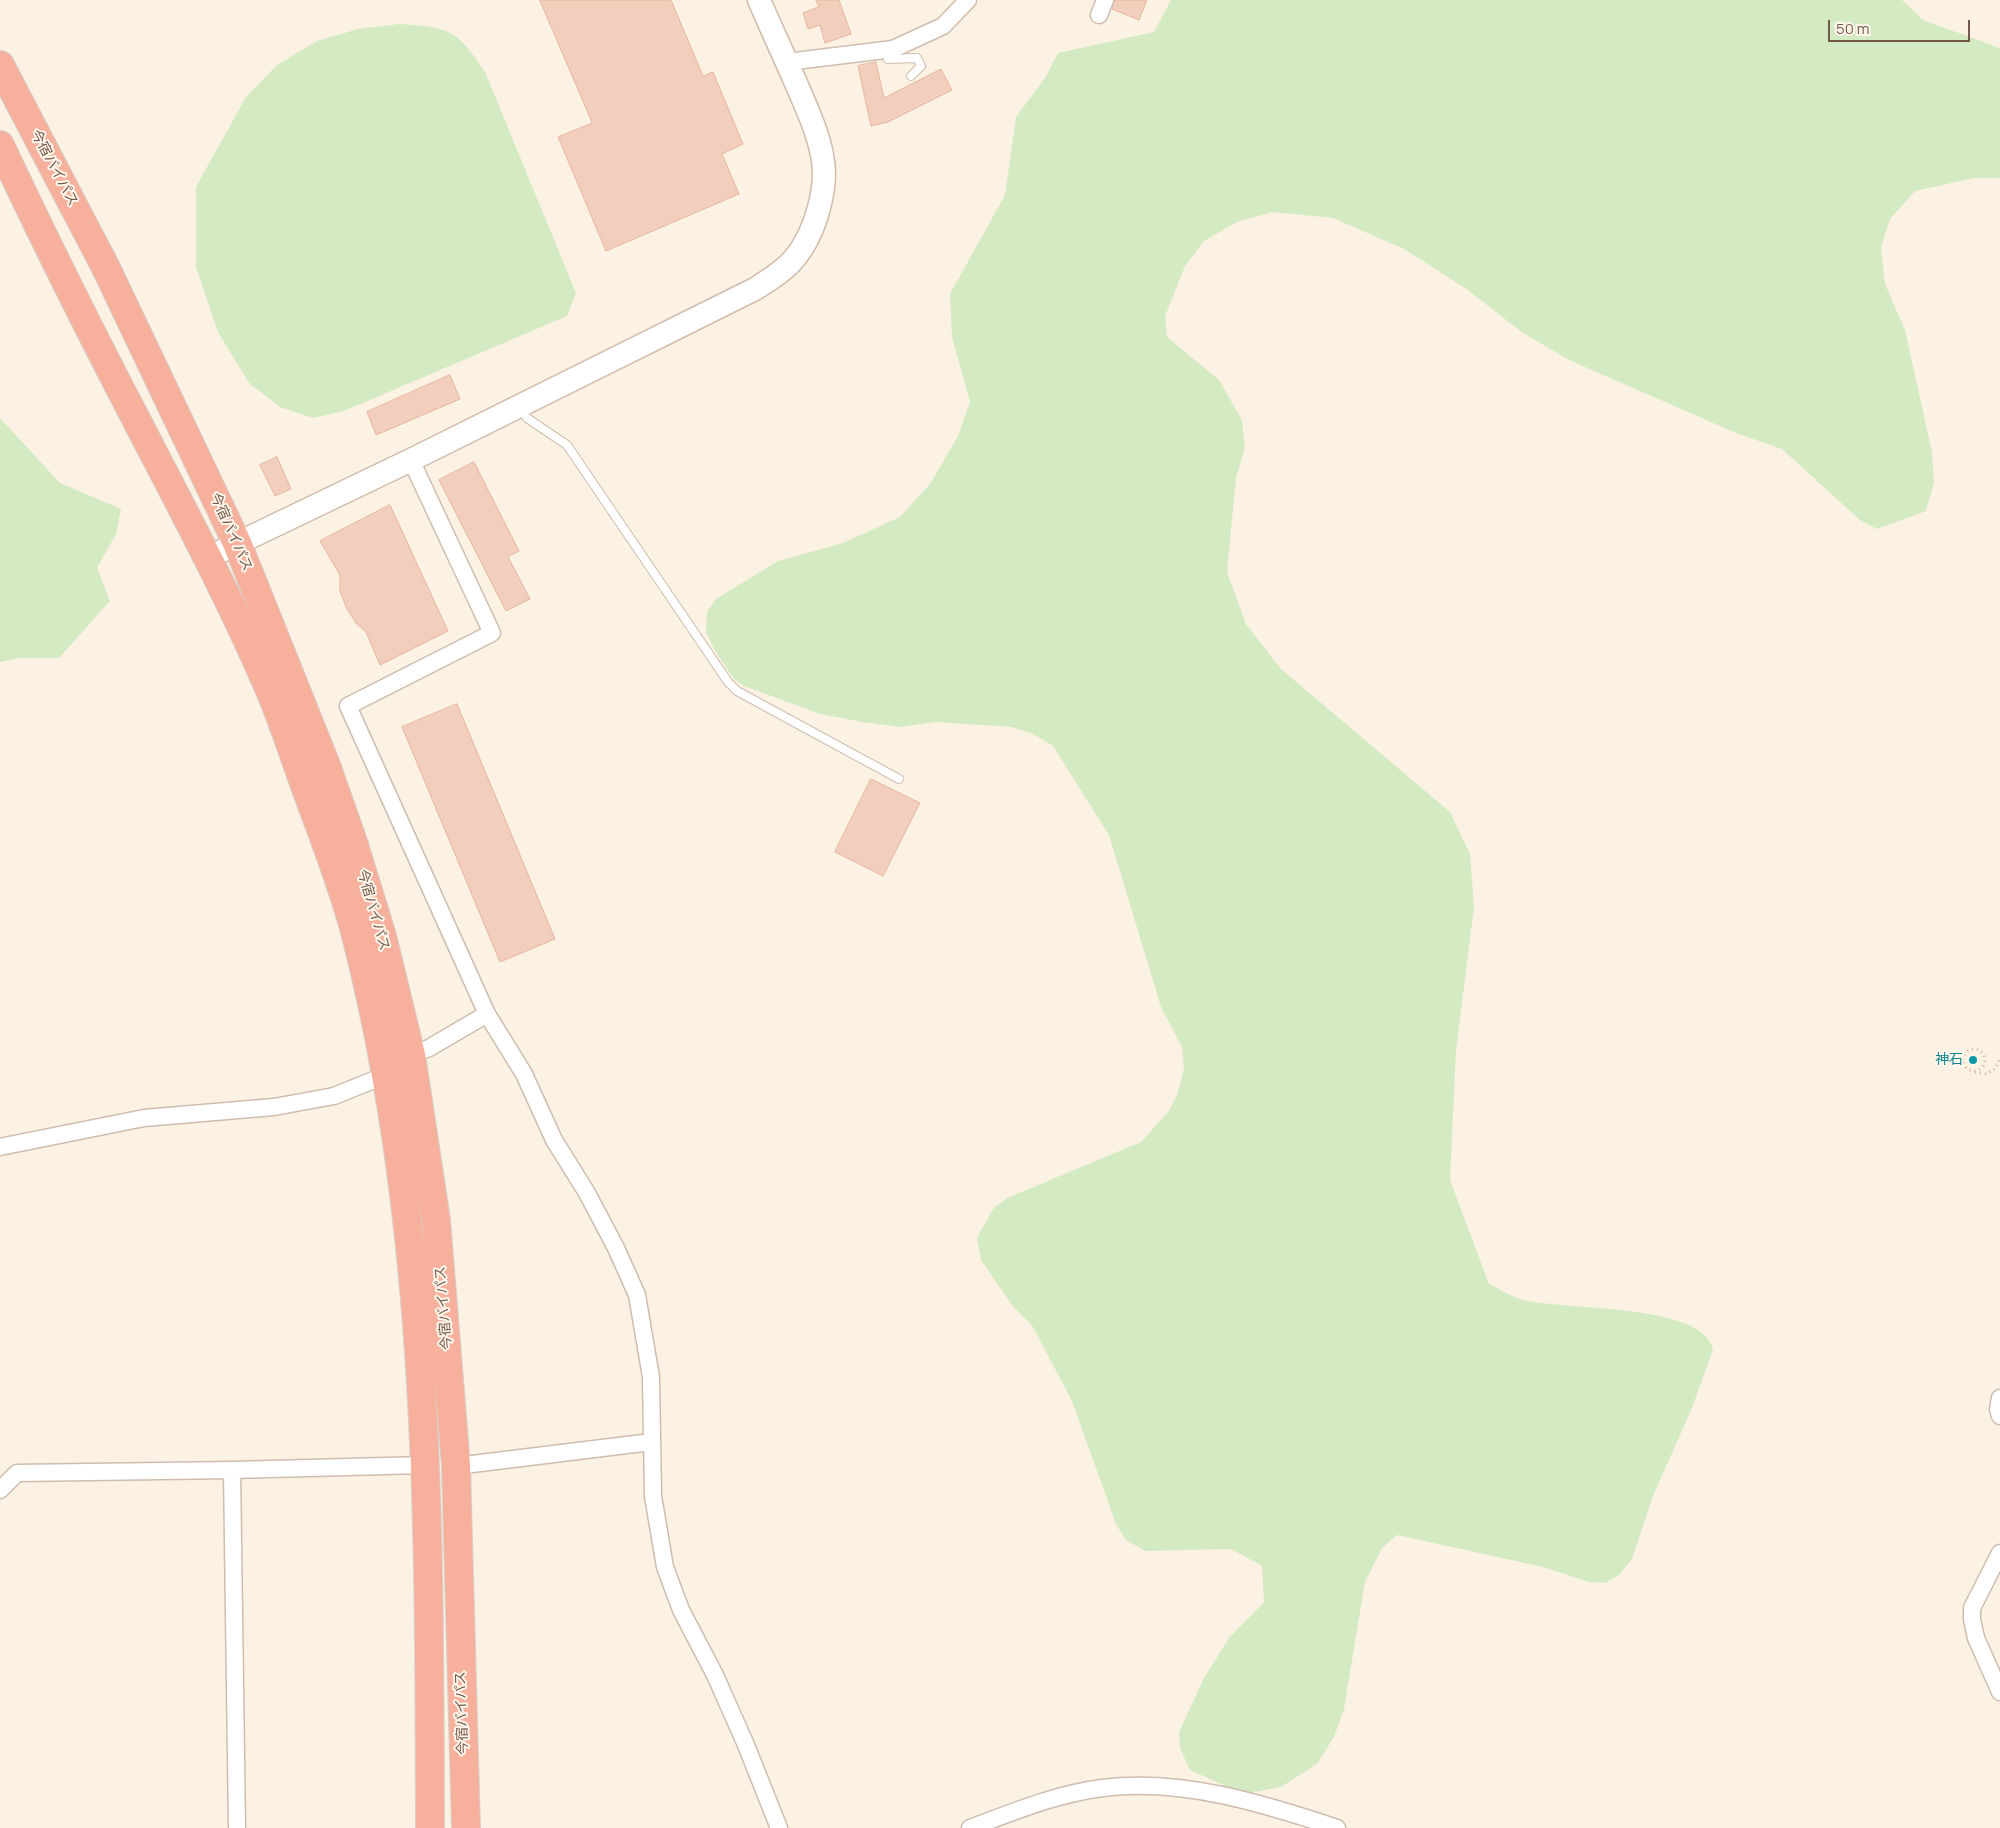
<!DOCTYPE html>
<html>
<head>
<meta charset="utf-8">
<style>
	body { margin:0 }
	#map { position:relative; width:2000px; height:1828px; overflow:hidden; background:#fcf2e4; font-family:Manrope,sans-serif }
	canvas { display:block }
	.scale { position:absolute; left:1828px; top:20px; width:142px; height:22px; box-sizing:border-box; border:2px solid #75584a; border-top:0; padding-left:6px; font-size:15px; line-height:18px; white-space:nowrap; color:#75584a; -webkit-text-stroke:4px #fff6eb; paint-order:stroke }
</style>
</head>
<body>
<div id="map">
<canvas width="2000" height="1828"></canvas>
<div class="scale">50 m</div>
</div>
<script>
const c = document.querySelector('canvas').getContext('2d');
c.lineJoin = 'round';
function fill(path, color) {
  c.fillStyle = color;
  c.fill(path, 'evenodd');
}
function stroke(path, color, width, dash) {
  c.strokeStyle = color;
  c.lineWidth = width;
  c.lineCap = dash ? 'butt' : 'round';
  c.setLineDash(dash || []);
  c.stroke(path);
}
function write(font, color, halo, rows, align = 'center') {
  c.font = font + ' Manrope,"Noto Sans JP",sans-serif';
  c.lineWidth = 4;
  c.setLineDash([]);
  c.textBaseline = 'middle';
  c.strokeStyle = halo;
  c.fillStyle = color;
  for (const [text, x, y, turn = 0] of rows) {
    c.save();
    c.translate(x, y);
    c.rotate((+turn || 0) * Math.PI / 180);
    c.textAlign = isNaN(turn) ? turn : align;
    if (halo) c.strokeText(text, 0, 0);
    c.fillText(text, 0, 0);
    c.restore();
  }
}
fill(new Path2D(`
	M1171,0H1902L1923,20L2000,48V178H1974L1915,191L1890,219L1881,248L1885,284L1905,330L1932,452L1934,482L1926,511L1877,529L1861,521L1782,449L1736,433L1569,360L1523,333L1465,288L1404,249L1333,218L1272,212L1237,222L1204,241L1185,266L1165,316L1167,337L1219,380L1242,420L1245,447L1236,478L1227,572L1246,624L1281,669L1450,812L1470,854L1474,907L1456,1051L1450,1180L1489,1284C1499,1289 1510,1296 1520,1299C1559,1311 1705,1302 1713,1350L1692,1408L1653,1496L1632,1559L1618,1576L1605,1583L1589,1582L1543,1567L1397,1535L1382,1548L1365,1582L1344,1709L1334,1737L1317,1764L1281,1787L1243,1794L1190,1770L1180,1748L1179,1732L1204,1678L1229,1638L1264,1602L1262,1566L1231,1549L1145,1551L1126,1540L1116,1524L1072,1401L1033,1327L1012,1305L981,1260L977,1238L993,1209L1007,1198L1141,1142L1169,1111L1177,1095L1184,1068L1182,1047L1161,1007L1109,835L1053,746L1033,734L1012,727L935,722L900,727L862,722L820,714L744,686L733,678L717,654L706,632L707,612L716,599L778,561L843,543L900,517L930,484L958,436L970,402L952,337L950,294L1005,195L1016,117L1045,78L1058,53L1154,32Z
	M399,24C449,27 457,29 485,72L576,293L567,316L344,411L313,418L280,407L249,383L218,332L196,267V187L246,97L277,65L317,41L358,29Z
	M0,418L60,483L121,509L116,534L97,568L110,601L59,658H18L0,662Z`), '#d4eac3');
const building = new Path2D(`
	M540,0H671L703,76L713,72L743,144L722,154L739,194L606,251L558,137L592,123Z
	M816,0H839L851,34L825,43L820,25L808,29L803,13L819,7Z
	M1115,0H1147L1139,20L1112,9Z
	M876,62L884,98L941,69L952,90L888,122L871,126L858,66Z
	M450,375L460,399L376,435L367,412Z
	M277,457L291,489L275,496L260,465Z
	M474,462L519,551L508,557L530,599L506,611L439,480Z
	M390,505L448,631L380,665L366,632L356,623L347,609L340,591V575L320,541Z
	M457,704L555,939L500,962L402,727Z
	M871,779L920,803L883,876L835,852Z`);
fill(building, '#f2cfbc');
stroke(building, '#e5b59c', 1);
const lane = new Path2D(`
	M887,49L888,59L917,58L921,66L911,76
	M521,408L527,418L567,445L728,682L737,691L899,779`);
const street = new Path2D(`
	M1099,15L1105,0
	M787,62L893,49L943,26L968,0
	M411,460L492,633L348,706L487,1014L524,1074L554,1140L587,1193L616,1248L637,1295L651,1377L653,1496L665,1567L681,1610L715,1675L746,1745L779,1828
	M411,1055L429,1048L487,1014
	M0,1147L144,1118L274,1107L334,1096L386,1075
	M2000,1398L1998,1409L2000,1416
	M456,1466L651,1442
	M232,1470L237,1828
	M0,1490L17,1473L232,1470L424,1465
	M2000,1553L1972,1608V1619L1976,1638L2000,1692
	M970,1828C1013,1812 1056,1794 1102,1788C1181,1778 1262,1803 1337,1828`);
const secondary = new Path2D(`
	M207,558L411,460L755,289C769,280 784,271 794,259C815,234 829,187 822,155C818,133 808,111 799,90C786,60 772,30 759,0`);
const highway = new Path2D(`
	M0,65L106,268L237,543L326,765L353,842L382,936L411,1055L436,1220L456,1466L466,1828
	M0,145C44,239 90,331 138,423C183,510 229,596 268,686C282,718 293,753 305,786C322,833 341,880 354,928C431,1222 429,1527 430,1828`);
stroke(lane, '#d0bcae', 10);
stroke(street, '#d0bcae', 19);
stroke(secondary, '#d3bbab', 25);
stroke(highway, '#d8d0cc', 30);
stroke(new Path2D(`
	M1963 1060a11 11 0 1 1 22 0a11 11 0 1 1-22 0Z
	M1975,1072L1986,1074L1995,1069L2000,1059`), '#d7b39f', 3, [1, 4]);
stroke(lane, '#fff', 8);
stroke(street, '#fff', 16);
stroke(secondary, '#fff', 22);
stroke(highway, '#f7b09b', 28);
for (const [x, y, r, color] of [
	[1973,1060,5,"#0f9aa8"]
]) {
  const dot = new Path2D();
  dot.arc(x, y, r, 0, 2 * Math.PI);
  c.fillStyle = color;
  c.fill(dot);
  stroke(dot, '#fff6eb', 2);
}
write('14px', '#75584a', '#fff6eb', [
	["今宿バイパス",54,168,62],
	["今宿バイパス",231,532,66],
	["今宿バイパス",373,910,74],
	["今宿バイパス",444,1308,-95],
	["今宿バイパス",462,1713,-92]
]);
write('14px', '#0d838f', '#fff6eb', [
	["神石",1963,1060]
], 'right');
</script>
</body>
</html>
